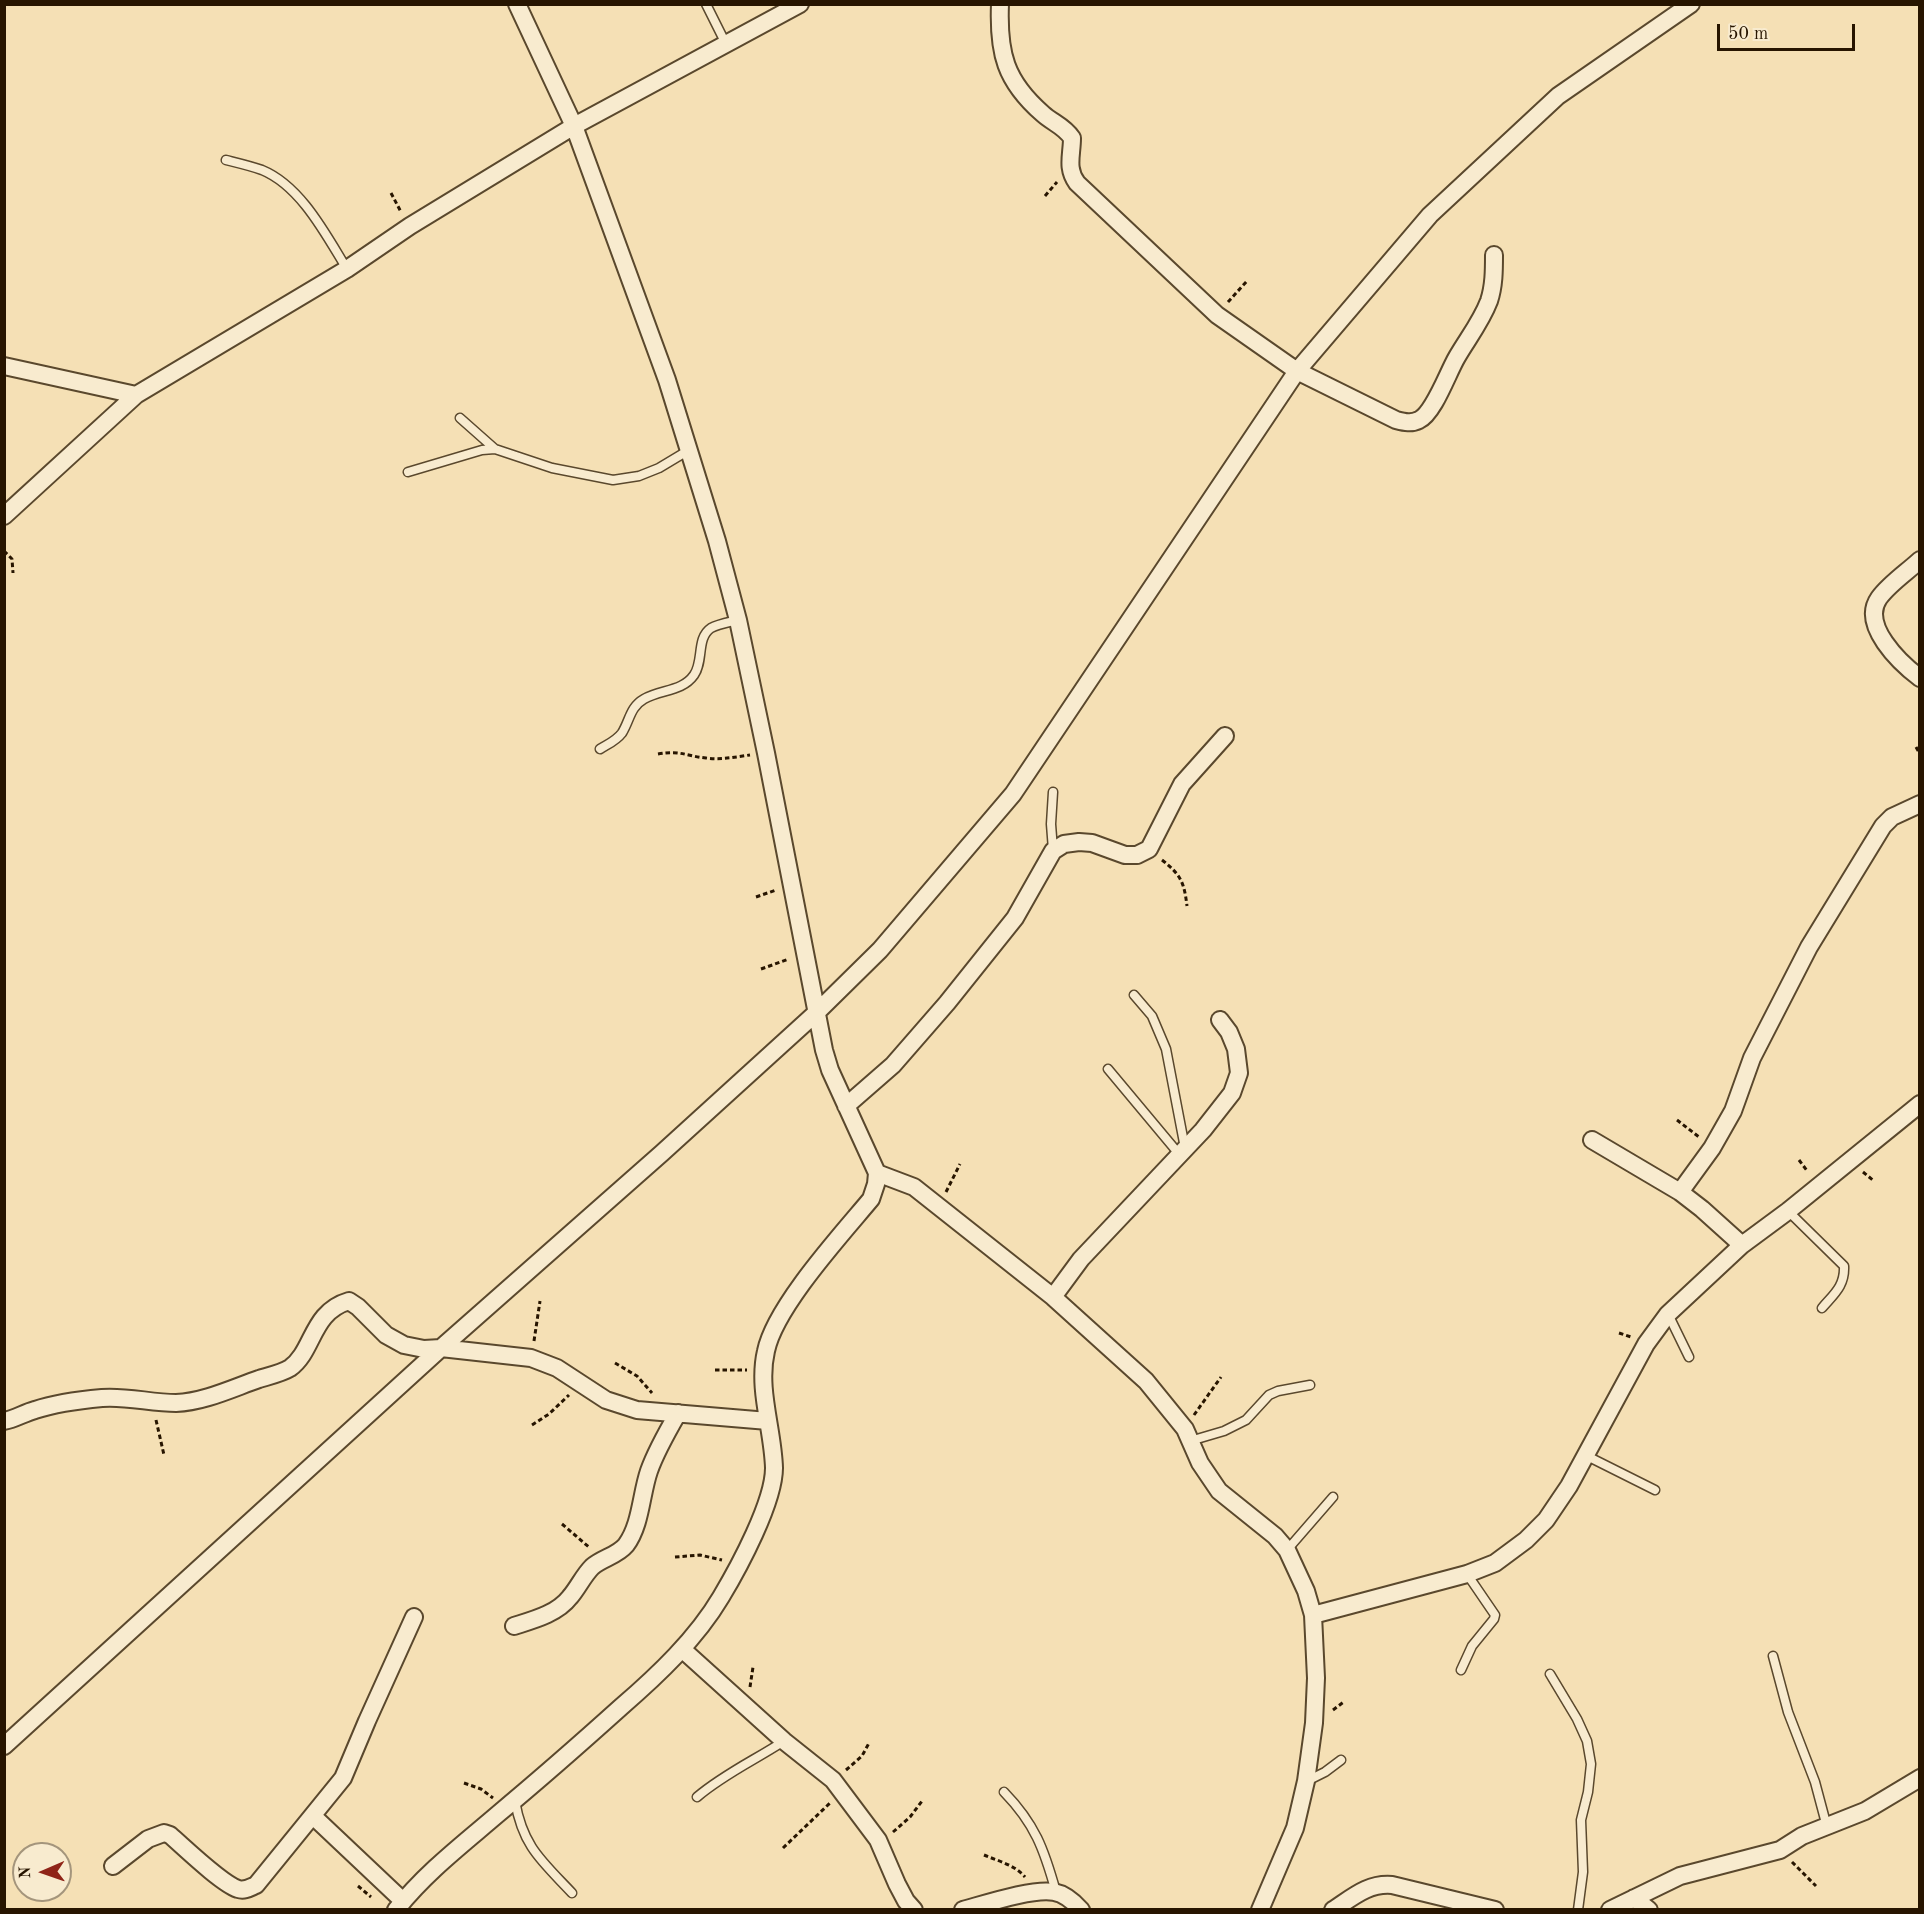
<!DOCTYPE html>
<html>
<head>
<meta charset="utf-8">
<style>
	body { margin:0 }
	#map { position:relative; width:1924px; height:1914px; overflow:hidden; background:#f5e0b5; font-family:"Old Standard TT",serif }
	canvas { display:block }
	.frame { position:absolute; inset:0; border:6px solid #271500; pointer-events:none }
	.north { position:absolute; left:12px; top:1842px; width:60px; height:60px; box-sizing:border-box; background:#f8ebcf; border:2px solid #a4957c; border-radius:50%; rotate:268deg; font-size:16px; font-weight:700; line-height:24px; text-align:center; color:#271500 }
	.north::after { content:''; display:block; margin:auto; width:21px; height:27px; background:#8f2418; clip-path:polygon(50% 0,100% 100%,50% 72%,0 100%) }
	.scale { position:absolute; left:1717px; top:24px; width:138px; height:27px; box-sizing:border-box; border:3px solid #271500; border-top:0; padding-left:8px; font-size:18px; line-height:21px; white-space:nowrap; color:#271500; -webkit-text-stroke:4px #f8ebcf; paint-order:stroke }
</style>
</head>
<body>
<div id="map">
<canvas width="1924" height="1914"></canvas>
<div class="frame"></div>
<div class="north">N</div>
<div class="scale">50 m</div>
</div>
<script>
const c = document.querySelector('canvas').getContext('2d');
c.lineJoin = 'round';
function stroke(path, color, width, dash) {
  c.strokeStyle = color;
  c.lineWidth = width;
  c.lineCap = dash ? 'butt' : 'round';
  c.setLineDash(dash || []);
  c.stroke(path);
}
const lane = new Path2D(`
	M706,4L726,44
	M226,160C238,163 251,166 262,170C301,186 326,235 347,269
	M460,418L495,449
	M408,472L482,450L495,449L552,468L613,480L639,476L659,468L689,450
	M600,749C608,744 616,741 622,733C630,720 630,707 644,699C661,689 682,692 694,675C704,661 696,638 711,628C718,624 730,622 738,620
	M1053,850L1051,824L1053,792
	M1134,995L1152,1016L1166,1049L1185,1148
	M1108,1069L1179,1154
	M1788,1211L1844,1266C1845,1286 1834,1294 1822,1308
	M1668,1314L1689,1357
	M1190,1441L1224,1431L1246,1420L1269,1395L1278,1391L1310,1385
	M1587,1456L1655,1490
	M1287,1550L1333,1497
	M1773,1656L1788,1712L1815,1782L1827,1827
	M1461,1670L1472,1646L1494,1619L1495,1615L1467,1574
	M1550,1674L1577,1719L1587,1741L1591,1764L1588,1792L1581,1820L1583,1872L1578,1910
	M1307,1781L1325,1772L1341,1760
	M1004,1792C1035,1824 1044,1849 1056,1892
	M697,1797C724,1774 755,1760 784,1741
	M515,1801C523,1847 542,1861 572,1893`);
const street = new Path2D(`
	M1000,4C998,53 1005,81 1043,114C1053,123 1064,126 1072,138C1072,155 1066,168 1077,183L1217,315L1297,371L1396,420C1404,422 1411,424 1419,420C1434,413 1448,372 1457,357C1468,338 1481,322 1489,301C1494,286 1494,270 1494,255
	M4,366L136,395
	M4,516L136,395L347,269L410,226L574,126L800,4
	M1920,560C1907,572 1889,584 1879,598C1860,625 1900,663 1920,678
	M846,1106L893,1065L947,1003L1015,918L1053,851L1064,844L1079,842L1092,843L1125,855H1137L1149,849L1182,784L1225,736
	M1592,1140L1680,1192L1702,1209L1742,1245
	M877,1173L914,1187L1053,1297L1146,1381L1185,1429L1200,1463L1219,1491L1275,1536L1287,1550L1306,1591L1313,1615L1316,1678L1314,1723L1306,1781L1295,1828L1260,1910
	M1680,1192L1712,1148L1733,1111L1752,1058L1809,947L1883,826L1892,817L1920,804
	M1053,1297L1081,1259L1203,1130L1232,1093L1239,1073L1236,1049L1229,1032L1220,1020
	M4,1421C15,1419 24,1413 35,1410C56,1403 80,1400 102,1398C127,1396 151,1403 176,1403C204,1402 233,1388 259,1379C269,1376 282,1373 290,1368C314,1351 311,1312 349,1301L358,1307L386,1335L404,1345L424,1349L441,1348L531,1358L557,1368L606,1400L637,1410L768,1421
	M1313,1615L1467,1574L1495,1563L1526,1540L1546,1520L1569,1486L1646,1344L1668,1314L1742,1245L1788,1211L1920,1104
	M514,1626C533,1620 557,1614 570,1597C578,1588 583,1576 592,1567C602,1558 617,1556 626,1545C641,1525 641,1494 649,1471C656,1451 667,1432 678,1413
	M682,1649L784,1741L833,1780L878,1840L897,1884L906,1901L914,1910
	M4,1746L441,1348L662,1153L816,1013L880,950L1013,794L1297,371L1430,215L1558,96L1691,4
	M313,1816L403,1901
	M113,1866L148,1839L164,1833L170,1835C185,1848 221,1883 238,1889C245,1891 249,1888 256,1885L343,1778L367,1721L414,1617
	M1634,1898L1649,1910
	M396,1910C425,1873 463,1844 498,1814C540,1779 581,1743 621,1707C658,1675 696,1639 721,1597C739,1567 774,1502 774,1468C773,1429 757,1389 766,1351C775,1307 841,1235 871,1199L876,1184L877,1173L830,1070L824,1050L766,753L738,620L717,541L667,380L574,126L517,4
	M963,1910C985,1904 1033,1888 1054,1892C1065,1894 1074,1902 1081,1910
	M1333,1910C1353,1897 1368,1883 1392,1885L1495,1910
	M1610,1910L1680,1876L1780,1850L1802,1836L1865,1811L1920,1778`);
stroke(lane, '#5a482d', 11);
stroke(street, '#5a482d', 20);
stroke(new Path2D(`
	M391,193L401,212
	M1045,196L1057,182
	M1228,302L1247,281
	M4,551L12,559L13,573
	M1916,747L1920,754
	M658,754C681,750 685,756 706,758C721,760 735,757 750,755
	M1162,860C1181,875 1184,882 1187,906
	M756,897L776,890
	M761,969L789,959
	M1677,1120L1699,1137
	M1799,1160L1808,1172
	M1863,1172L1874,1181
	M946,1192L960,1164
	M1619,1333L1631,1337
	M534,1341L540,1301
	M615,1363L637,1376L652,1393
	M715,1370H747
	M1194,1415L1221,1377
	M156,1420L164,1455
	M532,1425L549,1414L569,1395
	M562,1524L590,1548
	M675,1557L700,1555L722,1560
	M750,1687L753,1667
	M1333,1710L1345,1701
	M846,1770L862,1756L869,1743
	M464,1783L481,1789L493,1798
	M893,1832L910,1817L922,1801
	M783,1848L830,1803
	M984,1855C998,1861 1015,1865 1025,1877
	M1792,1862L1816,1886
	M358,1886L371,1897`), '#271500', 3, [4.5, 3]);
stroke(lane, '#f8ebcf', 8);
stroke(street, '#f8ebcf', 16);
</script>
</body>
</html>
